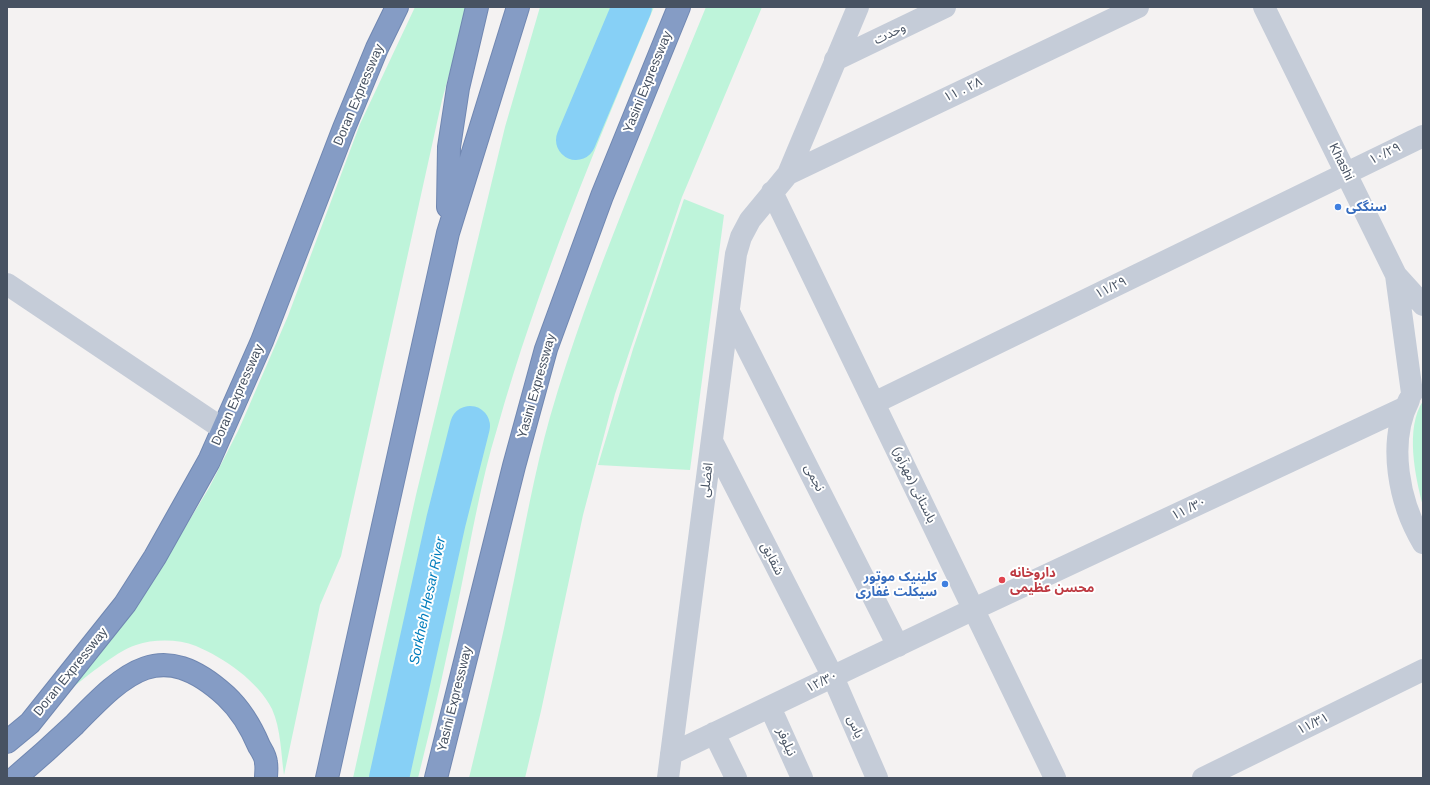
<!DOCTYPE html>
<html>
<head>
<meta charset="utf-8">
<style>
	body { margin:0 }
	#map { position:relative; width:1430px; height:785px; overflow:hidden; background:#f4f2f2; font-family:Arial,sans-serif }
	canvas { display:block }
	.frame { position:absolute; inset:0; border:8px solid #475262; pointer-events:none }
</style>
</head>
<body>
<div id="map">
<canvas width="1430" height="785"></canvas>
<div class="frame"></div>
</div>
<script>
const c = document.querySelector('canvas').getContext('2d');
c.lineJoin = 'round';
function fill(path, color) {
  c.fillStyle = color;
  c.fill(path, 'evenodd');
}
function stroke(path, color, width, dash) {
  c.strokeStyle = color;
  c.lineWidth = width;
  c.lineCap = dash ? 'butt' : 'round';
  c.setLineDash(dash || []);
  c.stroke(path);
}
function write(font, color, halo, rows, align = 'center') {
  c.font = font + ' Arial,"Noto Sans Arabic",sans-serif';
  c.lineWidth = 4;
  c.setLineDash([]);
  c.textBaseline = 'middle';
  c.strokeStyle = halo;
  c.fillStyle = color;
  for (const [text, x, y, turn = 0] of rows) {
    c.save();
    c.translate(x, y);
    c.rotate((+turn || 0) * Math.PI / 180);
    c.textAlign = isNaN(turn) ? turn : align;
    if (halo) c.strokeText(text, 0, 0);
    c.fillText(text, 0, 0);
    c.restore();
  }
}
fill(new Path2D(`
	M415,7H468L442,100L341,556L320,605L284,775C281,754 281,729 272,709C258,681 224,658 196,646C178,639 154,639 136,645C114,652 82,681 63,695L153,580L209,488L239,429L288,316L360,124Z
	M540,7H654C596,146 538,284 497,429C481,481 472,535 461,588C448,652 434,715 418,778H353L416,495L505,127Z
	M706,7H762L682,197L615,394L583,515L541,711L525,778H469C485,712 501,646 514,580C525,526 535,470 550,417C591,277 651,142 706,7Z
	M684,199L724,215L690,470L598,465L633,349Z
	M1423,401V506C1415,476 1405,428 1423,401Z`), '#bef4da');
stroke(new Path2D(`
	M576,140L632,7
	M389,778L446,521L470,426`), '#87d0f6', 40);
const highway = new Path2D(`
	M448,207L449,147L458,88L477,7
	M7,742L30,723L125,604L155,557L209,461L262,341L344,128L377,48L397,7
	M15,778C35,761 55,743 74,725C125,673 160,636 226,696C242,711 251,727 259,746C262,751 266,757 266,763C267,768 266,773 266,778
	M327,778L448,233L518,7
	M436,778L514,466L546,349L602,196L679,7`);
stroke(highway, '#7087b1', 24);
stroke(new Path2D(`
	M1264,7L1396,275L1412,393
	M835,60L945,7
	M788,174L1138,7
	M772,192L1055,778
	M1396,275L1423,305
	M7,284L223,429
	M729,312L898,646
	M1409,400C1387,443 1399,503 1423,543
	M874,403L1423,136
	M712,441L833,677L877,778
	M770,707L802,778
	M714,733L736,778
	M671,754L974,609L1404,408
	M668,778L736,254L741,237L750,220L788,174L858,7
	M1203,778L1423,670`), '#c5ccd8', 22);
stroke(highway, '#859cc5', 22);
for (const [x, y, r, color] of [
	[1338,207,4,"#3f7fe0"],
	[1002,580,4,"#e0444e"],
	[945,584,4,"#3f7fe0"]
]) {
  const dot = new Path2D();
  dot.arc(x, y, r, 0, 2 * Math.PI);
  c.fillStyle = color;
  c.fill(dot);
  stroke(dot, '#fff', 1.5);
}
write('13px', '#475262', '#fff', [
	["وحدت",890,34,-26],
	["Yasini Expressway",648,82,-68],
	["۱۱ . ۲۸",963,90,-25],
	["Doran Expressway",359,95,-67],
	["۱۰/۲۹",1385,154,-26],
	["Khashi",1341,162,64],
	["۱۱/۲۹",1111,288,-26],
	["Yasini Expressway",537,386,-74],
	["Doran Expressway",238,395,-66],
	["نجمی",814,478,63],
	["افضلی",707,480,-83],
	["باستانی (مهرآور)",914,485,64],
	["۱۱ /۳۰",1189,509,-25],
	["شقایق",772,559,63],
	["Doran Expressway",71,672,-51],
	["۱۲/۳۰",822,682,-26],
	["Yasini Expressway",455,699,-76],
	["۱۱/۳۱",1313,724,-26],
	["یاس",855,727,67],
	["نیلوفر",786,742,66]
]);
write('bold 13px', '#366cbe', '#fff', [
	["سنگکی",1346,207],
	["کلینیک موتور",937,577,"right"],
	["سیکلت غفاری",937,592,"right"]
], 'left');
write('bold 13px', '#be3a42', '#fff', [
	["داروخانه",1010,573],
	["محسن عظیمی",1010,588]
], 'left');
write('italic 14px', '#007dbc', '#fff', [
	["Sorkheh Hesar River",428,601,-78]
]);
</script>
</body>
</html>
